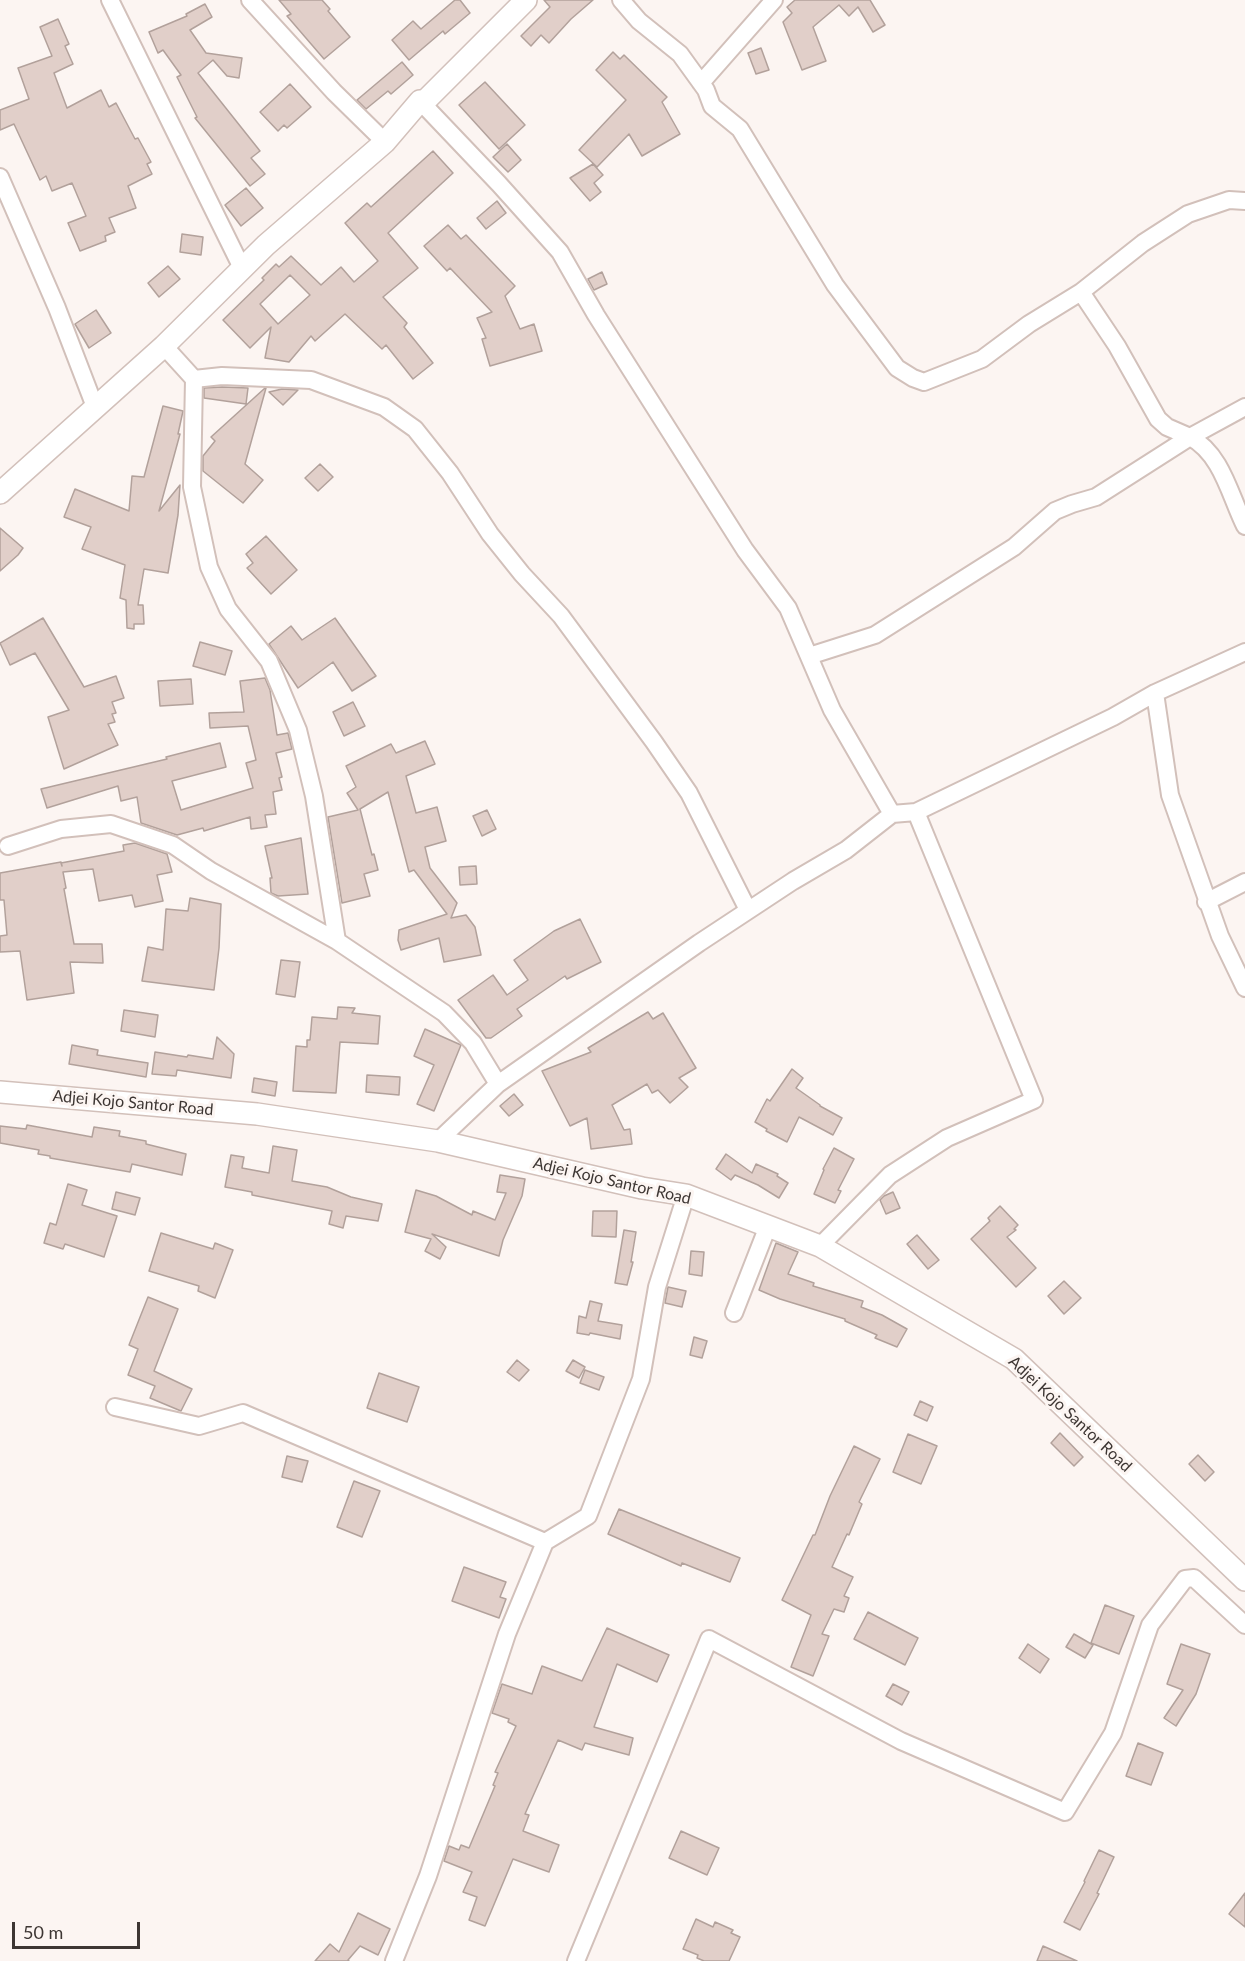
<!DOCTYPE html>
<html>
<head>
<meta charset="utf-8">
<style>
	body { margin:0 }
	#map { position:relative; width:1245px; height:1961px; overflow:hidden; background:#fcf5f2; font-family:Lato,sans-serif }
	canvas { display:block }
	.scale { position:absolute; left:12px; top:1922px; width:128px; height:27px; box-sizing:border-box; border:3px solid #3d3633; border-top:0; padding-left:8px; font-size:18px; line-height:21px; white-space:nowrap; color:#3d3633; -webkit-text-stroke:4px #fcf5f2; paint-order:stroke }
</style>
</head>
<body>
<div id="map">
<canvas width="1245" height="1961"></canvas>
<div class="scale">50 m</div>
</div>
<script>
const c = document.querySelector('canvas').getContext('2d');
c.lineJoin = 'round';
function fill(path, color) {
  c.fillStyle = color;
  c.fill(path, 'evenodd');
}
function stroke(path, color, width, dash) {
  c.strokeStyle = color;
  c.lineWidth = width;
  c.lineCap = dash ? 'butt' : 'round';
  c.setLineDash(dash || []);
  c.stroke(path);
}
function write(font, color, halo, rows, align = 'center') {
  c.font = font + ' Lato,sans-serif';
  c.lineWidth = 6;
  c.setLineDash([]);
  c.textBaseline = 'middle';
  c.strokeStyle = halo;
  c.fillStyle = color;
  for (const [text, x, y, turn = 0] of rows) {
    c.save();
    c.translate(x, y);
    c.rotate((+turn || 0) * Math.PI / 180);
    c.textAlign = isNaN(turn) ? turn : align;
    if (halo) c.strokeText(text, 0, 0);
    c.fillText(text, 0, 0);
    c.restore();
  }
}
const building = new Path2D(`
	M279,0H322L330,9L328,11L350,37L324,59L287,16L291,14Z
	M455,0H460L470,13L445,34L443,31L409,60L392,40L413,21L421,29Z
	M544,0H593L571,19L549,43L541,35L531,46L521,36L550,7Z
	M795,0H870L885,25L873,32L858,7L849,16L839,5L813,27L826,61L802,70L783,22L792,13L787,7Z
	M205,4L212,17L190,30L206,53L242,58L239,78L227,76L213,60L198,73L260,151L251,158L265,174L250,186L195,118L197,117L177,77L181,75L163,50L158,53L149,32L187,16L186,14Z
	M58,19L69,44L65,46L73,64L54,73L67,108L101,90L109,107L116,103L135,139L138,138L151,162L147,164L152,174L128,186L136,208L109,218L115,232L105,236L106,241L80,251L68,223L86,216L72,183L52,191L46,176L40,180L14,124L0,130V110L29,99L18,68L52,56L40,27Z
	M761,48L769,70L756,74L748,53Z
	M613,52L620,59L624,55L667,97L662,102L680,134L642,156L629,134L597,167L579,150L626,100L596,70Z
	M402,62L413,75L391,94L388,91L366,109L357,100Z
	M485,82L525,125L499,149L459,105Z
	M290,84L311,107L287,128L284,125L278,131L260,112Z
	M507,144L521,160L508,172L493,157Z
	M433,151L453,173L388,233L418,268L383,297L407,323L404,327L433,363L413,379L386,345L382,349L345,314L315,341L311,336L289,362L265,358L271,327L250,348L223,320L264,280L262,278L276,264L279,267L291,256L321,285L341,267L354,282L378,261L345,223L367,203L371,207ZM290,275L310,295L278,324L260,304Z
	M593,164L603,175L594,183L601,192L590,201L570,178Z
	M246,188L263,208L241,226L225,205Z
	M497,201L506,213L486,229L477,218Z
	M448,225L461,239L466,235L515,286L505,296L520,329L534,324L542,351L490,366L482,339L486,338L477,318L492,312L450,268L447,271L424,246Z
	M182,234L203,237L201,255L180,252Z
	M168,266L180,279L159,297L148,283Z
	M602,272L607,284L594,290L588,279Z
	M96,310L111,333L89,348L75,324Z
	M222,387L248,388L246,404L204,398V388Z
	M265,388H266L245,464L263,480L243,503L203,471V456L215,441L211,437Z
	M282,389L298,390L283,405L269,392Z
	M163,406L183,411L178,434H180L159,511L180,485L178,515L168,573L144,569L138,605H143L144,624H134V629L127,628L126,600L120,598L125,565L82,549L91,527L64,517L75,489L129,511L132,476L144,477Z
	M320,464L333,477L318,491L305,478Z
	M0,528L23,548L18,555L0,571Z
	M266,536L297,570L271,594L247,568L253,563L246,554Z
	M43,618L84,687L116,676L124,698L112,702L116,713L112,714L115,722L108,724L118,745L64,769L48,717L69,710L35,653L10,665L0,643Z
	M335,618L376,676L352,691L333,662L298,688L269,644L291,626L302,640Z
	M200,642L232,651L225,675L193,666Z
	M265,678L270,690L277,735L288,733L292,749L276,753L282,777L279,778L282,790L273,792L276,814L265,815L267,827L251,829L250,817L204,831L203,828L177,835L141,823L137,797L121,801L118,786L47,808L41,789L167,759L166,757L220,743L226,767L172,781L181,810L253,788L246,763L256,760L248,726L210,728L209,713L244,712L240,681Z
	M191,679L193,704L160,706L158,681Z
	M353,702L365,726L344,736L333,712Z
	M425,741L435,764L406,776L416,813L437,807L446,841L425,847L430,868L457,903L451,918L466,915L475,927L481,955L444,962L439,938L401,950L398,940L399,930L447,914L414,870L409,872L388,792L360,809L372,855L374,854L378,870L364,874L370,896L342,903L328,817L358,810L347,793L356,787L346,766L391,744L396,753Z
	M487,810L496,829L482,836L473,816Z
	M301,838L308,894L278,896L271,893L270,878H272L265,846Z
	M135,843L167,854L172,872L157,875L163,901L135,907L132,895L99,901L93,869L63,872L66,888L64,889L74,944H102L103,963L70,962L74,993L27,1000L20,951L0,952V936L7,935L4,900H0V873L61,862L62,866L61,863L124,851L123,845Z
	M476,866L477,884L460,885L459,867Z
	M190,898L221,904L219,948L214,990L142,981L148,947L163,950L166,909L188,911Z
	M580,919L601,962L567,979L565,976L517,1009L522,1016L491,1038H486L458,1000L493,975L507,995L528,980L514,960L554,931Z
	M281,960L300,962L295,997L276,994Z
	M338,1007L355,1008L352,1013L380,1016L378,1044L340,1042L336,1093L293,1091L296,1046L307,1047V1040H310L312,1017L337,1019Z
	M124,1010L158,1015L155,1037L121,1031Z
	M648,1012L653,1019L663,1013L696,1068L679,1078L688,1087L670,1103L658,1090L652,1093L647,1084L612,1105L624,1130L630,1129L632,1144L591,1149L587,1118L570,1126L542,1071L591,1052L588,1048Z
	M425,1029L461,1045L434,1111L417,1104L434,1065L414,1056Z
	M217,1037L234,1054L231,1078L177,1070L176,1076L152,1074L155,1052L187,1057L188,1055L213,1059Z
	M72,1045L98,1050L97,1055L148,1063L146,1077L69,1064Z
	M792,1069L803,1078L796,1088L820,1105V1106L842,1118L833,1135L799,1117L787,1142L766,1131L767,1129L755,1122L767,1099L770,1101Z
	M367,1075L400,1077L399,1095L366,1092Z
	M254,1078L277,1082L275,1096L252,1092Z
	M514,1094L523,1105L509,1116L500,1106Z
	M27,1125L92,1137L94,1127L120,1131L119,1136L146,1141V1144L186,1154L182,1175L132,1164L130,1172L50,1158V1156L38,1154L39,1150L0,1143V1126L26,1129Z
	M273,1146L297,1150L292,1181L327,1187L351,1197L382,1204L378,1221L346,1216L343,1228L329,1224L332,1211L252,1195V1192L225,1187L231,1155L244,1157L242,1168L269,1173Z
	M834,1148L854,1159L838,1190L841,1191L835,1203L814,1194L824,1170L823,1169Z
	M726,1154L752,1173L756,1164L778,1174L777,1176L788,1183L779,1198L758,1185L735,1175L731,1180L716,1169Z
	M500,1175L525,1179L522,1196L503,1240L499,1256L432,1234L446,1247L440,1259L425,1251L431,1239L405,1232L416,1190L436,1196L472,1215L473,1211L495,1220L506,1193L497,1192Z
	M68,1184L87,1190L82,1205L117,1216L104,1257L65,1244L63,1249L44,1243L50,1223L56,1225Z
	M116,1192L140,1198L135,1215L112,1209Z
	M893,1192L900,1208L886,1214L880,1200L884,1196Z
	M1000,1206L1018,1225L1014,1229L1016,1230L1007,1237L1036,1268L1016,1287L971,1239L990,1221L988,1218Z
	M593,1211H617L616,1237L592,1236Z
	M624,1230L636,1232L631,1262H633L627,1285L615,1283Z
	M161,1233L213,1249L215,1243L233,1250L215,1298L198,1291L199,1286L149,1271Z
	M917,1235L939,1260L928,1269L907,1244Z
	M776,1243L798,1252L788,1274L814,1283L813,1286L863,1301L861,1307L882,1315L907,1329L897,1347L875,1338L877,1335L845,1321V1319L780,1299L759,1290Z
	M691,1251L704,1252L702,1276L689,1274Z
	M1064,1281L1081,1298L1064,1314L1048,1296Z
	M668,1287L686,1291L682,1307L665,1303Z
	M148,1297L178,1309L154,1371L192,1389L181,1411L150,1398L155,1386L128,1375L138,1349L129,1345Z
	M590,1301L602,1304L598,1321L622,1325L620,1339L590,1333L589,1335L577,1333L579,1316L586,1318Z
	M694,1337L707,1341L702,1358L690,1355Z
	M517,1360L529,1370L519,1381L507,1372Z
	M573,1360L585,1367L579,1378L566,1371Z
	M585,1370L604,1377L599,1390L580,1383Z
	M379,1373L419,1387L407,1422L367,1408Z
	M920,1401L933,1407L927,1421L914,1415Z
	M1060,1433L1083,1457L1074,1466L1051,1443Z
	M908,1434L937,1446L921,1484L893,1472Z
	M854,1446L880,1459L859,1502L862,1504L849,1535L847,1534L832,1567L853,1577L844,1596L849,1598L844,1612L834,1609L822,1634L829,1636L813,1676L791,1667L811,1615L782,1600L813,1535H815L830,1496Z
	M1198,1455L1214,1472L1205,1481L1189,1464Z
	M287,1456L308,1461L302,1482L282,1477Z
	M354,1481L380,1491L362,1537L337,1527Z
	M619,1509L740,1558L730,1582L682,1563L681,1566L608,1534Z
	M464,1567L506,1582L500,1597L506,1599L499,1618L452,1601Z
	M1105,1605L1134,1616L1119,1654L1091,1643Z
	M868,1612L918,1638L905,1665L854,1639Z
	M607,1628L669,1655L657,1682L617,1664L594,1727L633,1738L629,1755L585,1743L582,1750L558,1740L525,1814L529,1815L523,1831L559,1845L549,1872L513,1859L485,1926L469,1920L477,1897L463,1892L472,1872L444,1861L449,1846L459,1850L461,1845L469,1848L495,1786L493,1785L498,1773L495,1772L516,1726L508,1722L509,1719L492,1713L502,1684L532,1694L542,1666L582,1681Z
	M1074,1634L1093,1645L1085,1658L1066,1647Z
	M1028,1644L1049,1659L1040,1673L1019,1658Z
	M1181,1644L1210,1654L1196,1694L1176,1726L1164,1718L1183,1690L1167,1684Z
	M893,1684L909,1692L902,1705L886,1696Z
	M1138,1743L1163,1753L1151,1785L1126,1776Z
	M681,1831L719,1848L707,1875L669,1858Z
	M1099,1850L1114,1857L1097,1893L1099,1894L1080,1930L1064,1922L1085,1882L1084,1881Z
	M1245,1893V1927L1229,1914Z
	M358,1913L390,1929L378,1955L360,1946L348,1960L349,1961H315L330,1944L339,1952Z
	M696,1919L713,1927L715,1922L733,1930L731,1933L740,1937L729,1961H704L697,1958L698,1955L683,1949Z
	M1043,1946L1077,1961H1037Z`);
fill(building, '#e1cfc9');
stroke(building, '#b2a19b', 1.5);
const minor = new Path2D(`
	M110,0L242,268
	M250,0L334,92L385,142
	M621,0L639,21L680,54L706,90L712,106L740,129L835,285L897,368L913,378L924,382L982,359L1029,324L1081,292L1143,243L1188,214L1229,200L1245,201
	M701,83L774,0
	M420,101L499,184L560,252L596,315L745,550L788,608L832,710L892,814
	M0,177L57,308L95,407
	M1081,292L1117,346L1158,419L1167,427L1190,437L1245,407
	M164,346L194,379L222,376L311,380L384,407L415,429L450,473L490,534L522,574L561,616L654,742L689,793L748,910
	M194,379L192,487L209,567L228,609L269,661L298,730L314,796L337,941
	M809,656L875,635L1014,547L1055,511L1072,504L1096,497L1190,437C1222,454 1230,496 1245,526
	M1155,693L1170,795L1220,936L1245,988
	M8,846L61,829L111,824L173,845L211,871L337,941L444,1013L473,1043L498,1084
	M1206,902L1245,882
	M438,1141L498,1084L699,943L793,881L846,850L892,814L916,812L1113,717L1155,693L1245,652
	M820,1246L890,1175L947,1138L1034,1100L916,812
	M734,1313L768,1226
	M115,1407L199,1426L243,1413L545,1542
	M394,1961L428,1876L507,1634L545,1542L588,1516L641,1379L657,1287L686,1195
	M576,1961L709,1639L901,1741L1065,1812L1113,1733L1150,1625L1185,1579L1194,1578L1245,1625`);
const tertiary = new Path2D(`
	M0,493L164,346L266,245L385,142L420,101L424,102L526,0
	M0,1092L257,1114L438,1141L642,1188L686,1195L820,1246L1014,1359L1245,1580`);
stroke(minor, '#d2c0ba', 20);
stroke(tertiary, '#d2c0ba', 24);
stroke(minor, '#fff', 16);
stroke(tertiary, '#fff', 21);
write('16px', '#3d3633', '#fcf5f2', [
	["Adjei Kojo Santor Road",133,1103,5],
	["Adjei Kojo Santor Road",612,1181,13],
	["Adjei Kojo Santor Road",1070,1414,43]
]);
</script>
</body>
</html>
